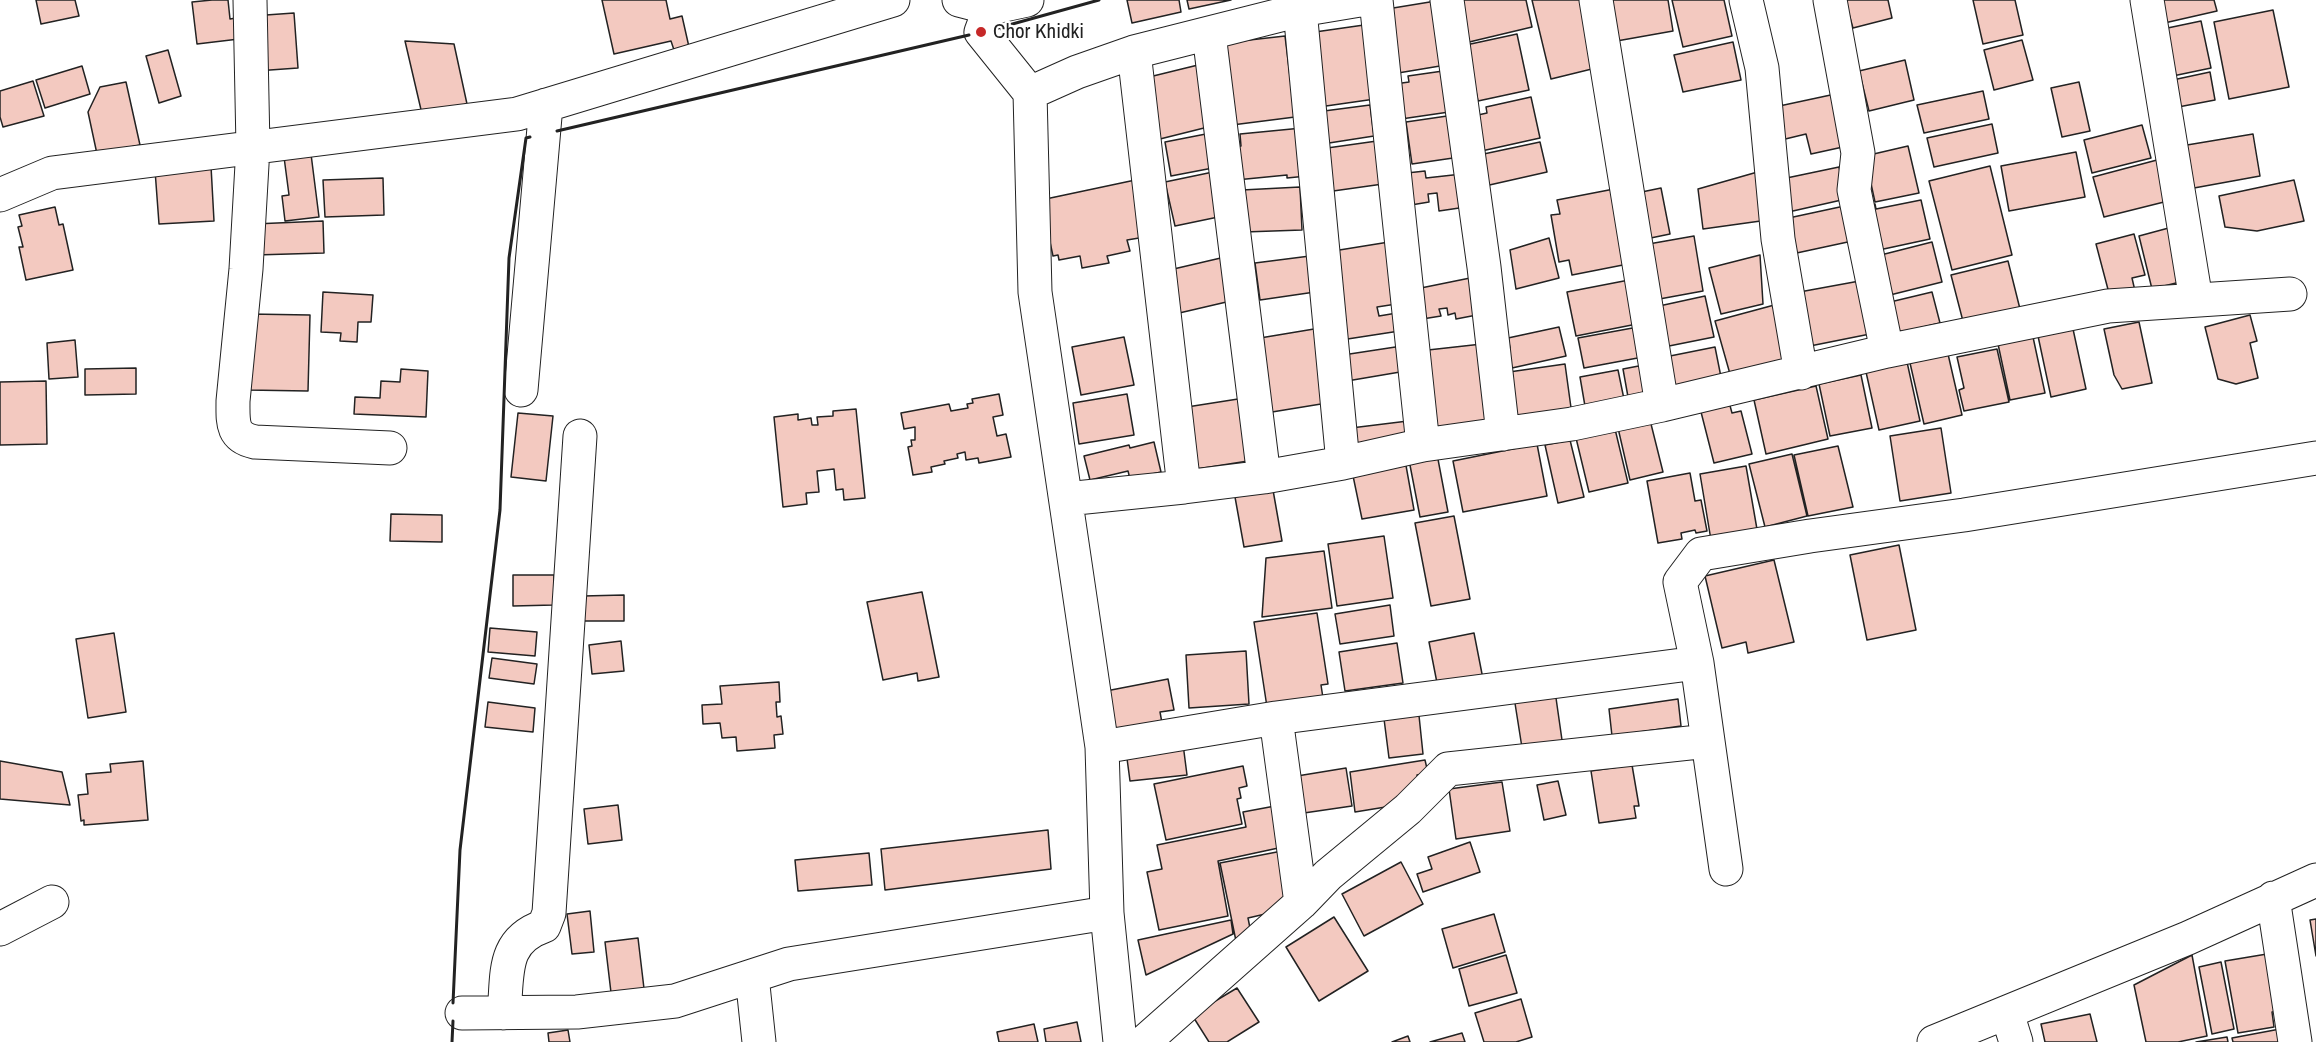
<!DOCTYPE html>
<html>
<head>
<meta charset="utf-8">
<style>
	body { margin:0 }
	canvas { display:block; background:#fff }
</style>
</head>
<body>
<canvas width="2316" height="1042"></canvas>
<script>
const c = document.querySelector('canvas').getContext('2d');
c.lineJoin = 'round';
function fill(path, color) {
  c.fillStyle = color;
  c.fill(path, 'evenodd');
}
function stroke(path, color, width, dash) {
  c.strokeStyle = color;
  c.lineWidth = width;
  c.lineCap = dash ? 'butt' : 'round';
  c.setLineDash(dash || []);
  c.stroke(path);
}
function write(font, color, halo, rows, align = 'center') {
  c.font = font + ' "Archivo Narrow",sans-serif';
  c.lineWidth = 4.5;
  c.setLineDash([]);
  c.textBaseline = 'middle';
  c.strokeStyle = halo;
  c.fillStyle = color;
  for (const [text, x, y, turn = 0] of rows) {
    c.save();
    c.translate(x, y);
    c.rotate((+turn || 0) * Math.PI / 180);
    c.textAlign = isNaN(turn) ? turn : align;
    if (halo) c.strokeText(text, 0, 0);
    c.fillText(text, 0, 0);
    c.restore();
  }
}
const building = new Path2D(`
	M36,0H75L79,16L41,24Z
	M212,0H228L230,19L236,18L239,39L197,44L192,2Z
	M602,0H666L670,19L682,16L689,47L674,50L671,41L614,54Z
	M1127,0H1179L1181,12L1132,23Z
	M1187,0H1231L1189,9Z
	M1442,0L1452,64L1398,73L1387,9Z
	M1455,0H1526L1532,27L1465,43Z
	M1532,0H1589L1604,66L1551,79Z
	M1603,0H1668L1673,31L1611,42Z
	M1672,0H1724L1732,36L1683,47Z
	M1845,0H1888L1892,18L1853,28Z
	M1973,0H2015L2023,35L1983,44Z
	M2155,0H2214L2217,11L2160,24Z
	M2273,10L2289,87L2229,99L2214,22Z
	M294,13L298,68L256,71L252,16Z
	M2201,21L2211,68L2168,77L2158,30Z
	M1371,24L1382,98L1319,107L1308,33Z
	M1517,34L1529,90L1478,101L1466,45Z
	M1285,36L1295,117L1232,125L1223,43Z
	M2022,40L2033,80L1994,90L1984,50Z
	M405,41L454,44L467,104L422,114Z
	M1733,42L1741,80L1683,92L1674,55Z
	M168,50L181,96L159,103L146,56Z
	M1905,60L1914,100L1869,111L1859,71Z
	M1198,65L1212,126L1160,139L1145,78Z
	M82,66L90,94L45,108L36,80Z
	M1450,70L1456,111L1401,119L1395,84L1409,82L1408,76Z
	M2210,72L2215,100L2173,108L2168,81Z
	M33,81L44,116L3,127L0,117V91Z
	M126,82L140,145L97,154L88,112L100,87Z
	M2079,82L2090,131L2062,137L2051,88Z
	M1983,91L1989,119L1924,133L1917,105Z
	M1840,93L1852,145L1811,154L1806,134L1777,141L1770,108Z
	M1531,97L1540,138L1477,152L1469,117L1487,113L1486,107Z
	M1370,105L1374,136L1329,143L1324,111Z
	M1454,115L1460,157L1412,164L1406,122Z
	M1992,124L1998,153L1934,167L1927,138Z
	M2142,125L2151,158L2092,173L2084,140Z
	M1302,128L1307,176L1287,178V175L1236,180L1233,147L1241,146L1240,134Z
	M1211,133L1218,167L1171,176L1165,142Z
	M2253,134L2260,176L2194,188L2187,145Z
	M1377,141L1383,184L1326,192L1320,149Z
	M1540,142L1547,172L1485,186L1479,155Z
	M1908,146L1919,193L1875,202L1865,156Z
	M2076,152L2085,197L2009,211L2001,166Z
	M311,154L319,217L285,221L282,196L289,195L284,157Z
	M2157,160L2168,201L2104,217L2093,177Z
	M211,166L214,221L159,224L155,170Z
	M1990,166L2012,255L1952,270L1929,181Z
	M1839,167L1846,199L1784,213L1777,180Z
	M1425,171L1426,178L1462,174L1466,207L1439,211L1437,193L1428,194L1429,202L1411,205L1407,173Z
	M1761,171L1775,219L1703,229L1698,189Z
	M1213,172L1223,216L1175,226L1165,182Z
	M383,178L384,215L325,217L323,180Z
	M1140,179L1145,237L1127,240L1130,251L1107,256L1109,263L1082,268L1080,256L1059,260L1058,255L1053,256L1041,200Z
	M2294,180L2304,221L2257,231L2225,227L2219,196Z
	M1300,187L1302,230L1244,232L1242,190Z
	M1661,188L1670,234L1641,240L1632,194Z
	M1614,189L1628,264L1572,275L1569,260L1559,262L1551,215L1560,214L1557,200Z
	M1921,200L1930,239L1879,250L1861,207L1875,204L1876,209Z
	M1849,205L1857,240L1792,254L1784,219Z
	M55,207L59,225L63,224L73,270L26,280L19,247H23L18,227L22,226L19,215Z
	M323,221L324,253L255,255L254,224Z
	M2176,226L2184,281L2152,289L2139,236Z
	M2134,234L2145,275L2132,278L2135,291L2110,297L2096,244Z
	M1694,236L1703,291L1654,300L1643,245Z
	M1549,238L1559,278L1516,289L1510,250Z
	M1389,242L1403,303L1377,307L1379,316L1403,312L1406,330L1341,340L1327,252Z
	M1932,242L1942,282L1882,297L1873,257Z
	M1760,255L1763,304L1721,314L1709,268Z
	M1310,256L1315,292L1260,300L1255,263Z
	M1225,257L1235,300L1175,314L1165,271Z
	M2008,261L2020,309L1965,329L1951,275Z
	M1475,277L1482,314L1456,319L1455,313L1448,315L1447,308L1439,309L1441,316L1416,320L1411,290Z
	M1629,280L1637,324L1576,336L1567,292Z
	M1865,280L1875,333L1805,347L1794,293Z
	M323,292L373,295L371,322H358L357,342L340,341L341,333L321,332Z
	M1932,292L1940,323L1894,334L1886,303Z
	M1705,296L1714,337L1659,348L1650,308Z
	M1778,304L1792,358L1730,374L1715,321Z
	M249,314L310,315L308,391L247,390Z
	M2250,315L2257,341L2250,343L2258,378L2236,384L2218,379L2205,327Z
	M2139,322L2152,383L2122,389L2114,375L2104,329Z
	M1559,327L1566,356L1503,370L1499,350L1510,348L1508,338Z
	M1638,327L1643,357L1584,368L1578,338Z
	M1320,328L1321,404L1272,412L1260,338Z
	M2073,329L2086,389L2051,397L2038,336Z
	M1124,337L1134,385L1081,395L1072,347Z
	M2033,337L2045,393L2010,400L1998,344Z
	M75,340L78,377L49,379L47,343Z
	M1482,344L1491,426L1437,432L1428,350Z
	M1402,346L1406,371L1347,381L1343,355Z
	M1715,347L1722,382L1667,392L1660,358Z
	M1997,349L2009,402L1964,411L1959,390L1964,388L1957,357Z
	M1948,354L1962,415L1924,424L1910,363Z
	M1907,362L1920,421L1879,430L1866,372Z
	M1565,364L1572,415L1517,423L1509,372Z
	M1649,364L1657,403L1630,408L1623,369Z
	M136,368V394L85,395V369Z
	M401,369L428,371L426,417L354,414L355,397L380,398L381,381L400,382Z
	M1618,370L1625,404L1586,412L1580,377Z
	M1861,375L1872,428L1830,436L1819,384Z
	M46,381L47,444L0,445V382Z
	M1816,386L1828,439L1766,454L1754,400Z
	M999,394L1003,415L993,417L997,436L1006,434L1011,457L979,463L978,458L966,460L965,452L957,454L958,458L944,461L945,464L931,467L932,472L913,475L908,447L912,446L911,440H915V427L904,429L901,413L949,404L951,411L968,408L967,404L973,403L972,399Z
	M1127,394L1134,435L1079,444L1073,403Z
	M1238,399L1248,461L1197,469L1187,407Z
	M1729,402L1732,413L1741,411L1752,454L1714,463L1700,408Z
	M856,409L865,498L844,500L843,489L836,490L834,469L817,471L819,492L806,493L807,504L783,507L774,417L798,414V420L811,418L812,425H818L817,417L833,416V411Z
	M518,413L553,416L546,481L511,477Z
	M1650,420L1663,472L1630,480L1618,428Z
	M1408,421L1410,438L1352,445L1351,428Z
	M1941,428L1951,493L1900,501L1890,436Z
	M1615,429L1628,483L1589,492L1576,438Z
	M1570,440L1584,497L1558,503L1545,445Z
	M1154,442L1161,472L1130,479L1128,471L1090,480L1084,456L1129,445L1130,448Z
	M1537,444L1547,496L1463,512L1453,461Z
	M1838,446L1853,507L1808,516L1794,455Z
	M1437,454L1448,512L1420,517L1409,460Z
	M1792,454L1807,516L1765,527L1749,464Z
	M1405,460L1414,510L1362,519L1352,471Z
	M1746,466L1758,535L1711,540L1700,474Z
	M1690,473L1695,501L1701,500L1707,531L1696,533L1695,530L1681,533L1682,539L1658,543L1647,481Z
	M1273,490L1282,541L1244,547L1235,497Z
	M391,514L442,515V542L390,541Z
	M1454,516L1470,599L1431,606L1415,523Z
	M1384,536L1393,598L1337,606L1328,544Z
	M1899,545L1916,630L1867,640L1850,555Z
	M1324,551L1332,608L1262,617L1266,558Z
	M1774,560L1794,642L1748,653L1746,642L1722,648L1705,576Z
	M513,575H554V605L513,606Z
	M922,592L939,677L918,681L917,673L883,680L867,602Z
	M624,595V621H583V596Z
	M1390,605L1394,636L1340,644L1335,614Z
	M1317,613L1328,684L1321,685L1323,698L1267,707L1254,622Z
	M490,628L537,632L535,656L488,652Z
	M114,633L126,712L88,718L76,639Z
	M1474,633L1483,679L1438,688L1429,642Z
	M621,641L624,671L592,674L589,645Z
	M1397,643L1403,683L1345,691L1339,652Z
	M1246,651L1249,704L1189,708L1186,655Z
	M492,658L537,664L534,684L489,678Z
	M1168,679L1174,710L1160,712L1162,723L1114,733L1106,691Z
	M779,682L780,702H776L777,717L781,716L783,734L774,735L775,748L737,751L736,737L722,738L720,723L703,724L702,705L722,704L720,686Z
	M1555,691L1563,747L1523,754L1514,697Z
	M1678,699L1681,726L1612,736L1609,709Z
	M488,702L535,708L533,732L485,727Z
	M1418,706L1423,754L1389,758L1383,711Z
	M1183,744L1187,775L1130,781L1126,751Z
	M1425,760L1428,773L1417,775L1420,789L1404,804L1355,812L1350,772Z
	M0,761L62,772L70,805L0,799Z
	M143,761L148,820L84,825V820L81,821L78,795L88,794L86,774L111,772L110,764Z
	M1632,765L1639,806H1634L1636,818L1599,823L1591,771Z
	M1243,766L1247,786L1239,788L1241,798L1237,799L1242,824L1166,840L1154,784Z
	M1346,768L1352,806L1297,814L1291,777Z
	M1558,781L1566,815L1544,820L1537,785Z
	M1502,782L1510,831L1456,839L1449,789Z
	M618,805L622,840L588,844L584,809Z
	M1275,806L1283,847L1218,861L1228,916L1159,930L1147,872L1162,869L1157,845L1246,827L1243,812Z
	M1048,830L1051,869L885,890L881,849Z
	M1470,842L1480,872L1423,892L1417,874L1432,869L1428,857Z
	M1282,851L1291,897L1274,912L1248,918L1252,938L1236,941L1220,863Z
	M869,853L872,885L798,891L795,860Z
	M1401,862L1423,904L1364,936L1342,894Z
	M590,911L594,952L572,954L567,914Z
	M1494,914L1505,952L1453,968L1442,929Z
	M1334,917L1368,971L1319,1001L1286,947Z
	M2316,919V956L2310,920Z
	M1231,920L1233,934L1146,975L1138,940Z
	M638,938L645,997L612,1001L605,942Z
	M2273,953L2282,1011L2272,1012L2274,1027L2238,1033L2225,961Z
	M1506,955L1517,993L1469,1006L1459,969Z
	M2192,955L2207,1036L2178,1042H2146L2134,985Z
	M2221,962L2234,1029L2212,1034L2199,967Z
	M1237,988L1259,1022L1227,1042H1209L1192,1015Z
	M1521,999L1532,1037L1516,1042H1484L1475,1013Z
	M2090,1014L2097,1042H2045L2041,1024Z
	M1077,1022L1081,1042H1046L1044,1029Z
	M1034,1024L1038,1042H999L997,1032Z
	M2280,1029L2282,1042H2233L2232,1038Z
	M568,1030L570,1042H549L548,1033Z
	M1462,1033L1465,1042H1430Z
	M1408,1036L1410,1042H1392Z
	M2227,1037L2228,1042H2196Z`);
fill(building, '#f3c9c0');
stroke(building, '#222', 1.5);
const minor = new Path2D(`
	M250,0L253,147L246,269L233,401C233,422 231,437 255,442L390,448
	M959,0L990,8L1027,0
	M988,0L990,8L981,32L1030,93L1035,292L1102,747L1107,913L1120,1042
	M1376,0L1423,445
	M1447,0L1484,267L1503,434
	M1596,0L1662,405
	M1746,0L1762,68L1778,239L1801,373
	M1830,0L1858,153L1854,190L1887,351
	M2147,0L2196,300
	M1300,10L1343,463
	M1209,34L1264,477
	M1134,52L1184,487
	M1030,93L1077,72L1134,52L1300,10L1360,0
	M0,195L52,173L517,114L893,0
	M521,390L546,105
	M1066,499L1184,487L1264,477L1343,463L1423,445L1572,424L1662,405L1887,351L2108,306L2290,294
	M1276,718L1301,903
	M1102,747L1276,718L1697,663
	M1726,869L1697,663L1680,582L1701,554L1810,536L1964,515L2316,458
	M2273,898L2295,1042
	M0,929L52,902
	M752,976L759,1042
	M462,1013L577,1012L675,1001L789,964L1107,913
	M504,1013C508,974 501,941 544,926L549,913L580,436
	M2007,1013L2016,1042
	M1144,1042L1301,903L1328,875L1408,809L1448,769L1708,741
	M1934,1042L2188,938L2316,880`);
stroke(minor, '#222', 35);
stroke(minor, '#fff', 33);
stroke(new Path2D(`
	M998,28L1099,0
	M557,131L969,35
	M453,1003L460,850L500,510L509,258L526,138L530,137
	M452,1042L453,1021`), '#222', 3);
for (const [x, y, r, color] of [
	[981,32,6,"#c62828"]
]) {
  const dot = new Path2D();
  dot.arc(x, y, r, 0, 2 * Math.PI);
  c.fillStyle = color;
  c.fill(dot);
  stroke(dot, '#fff', 2);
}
write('21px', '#222', '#fff', [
	["Chor Khidki",993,32]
], 'left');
</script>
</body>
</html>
